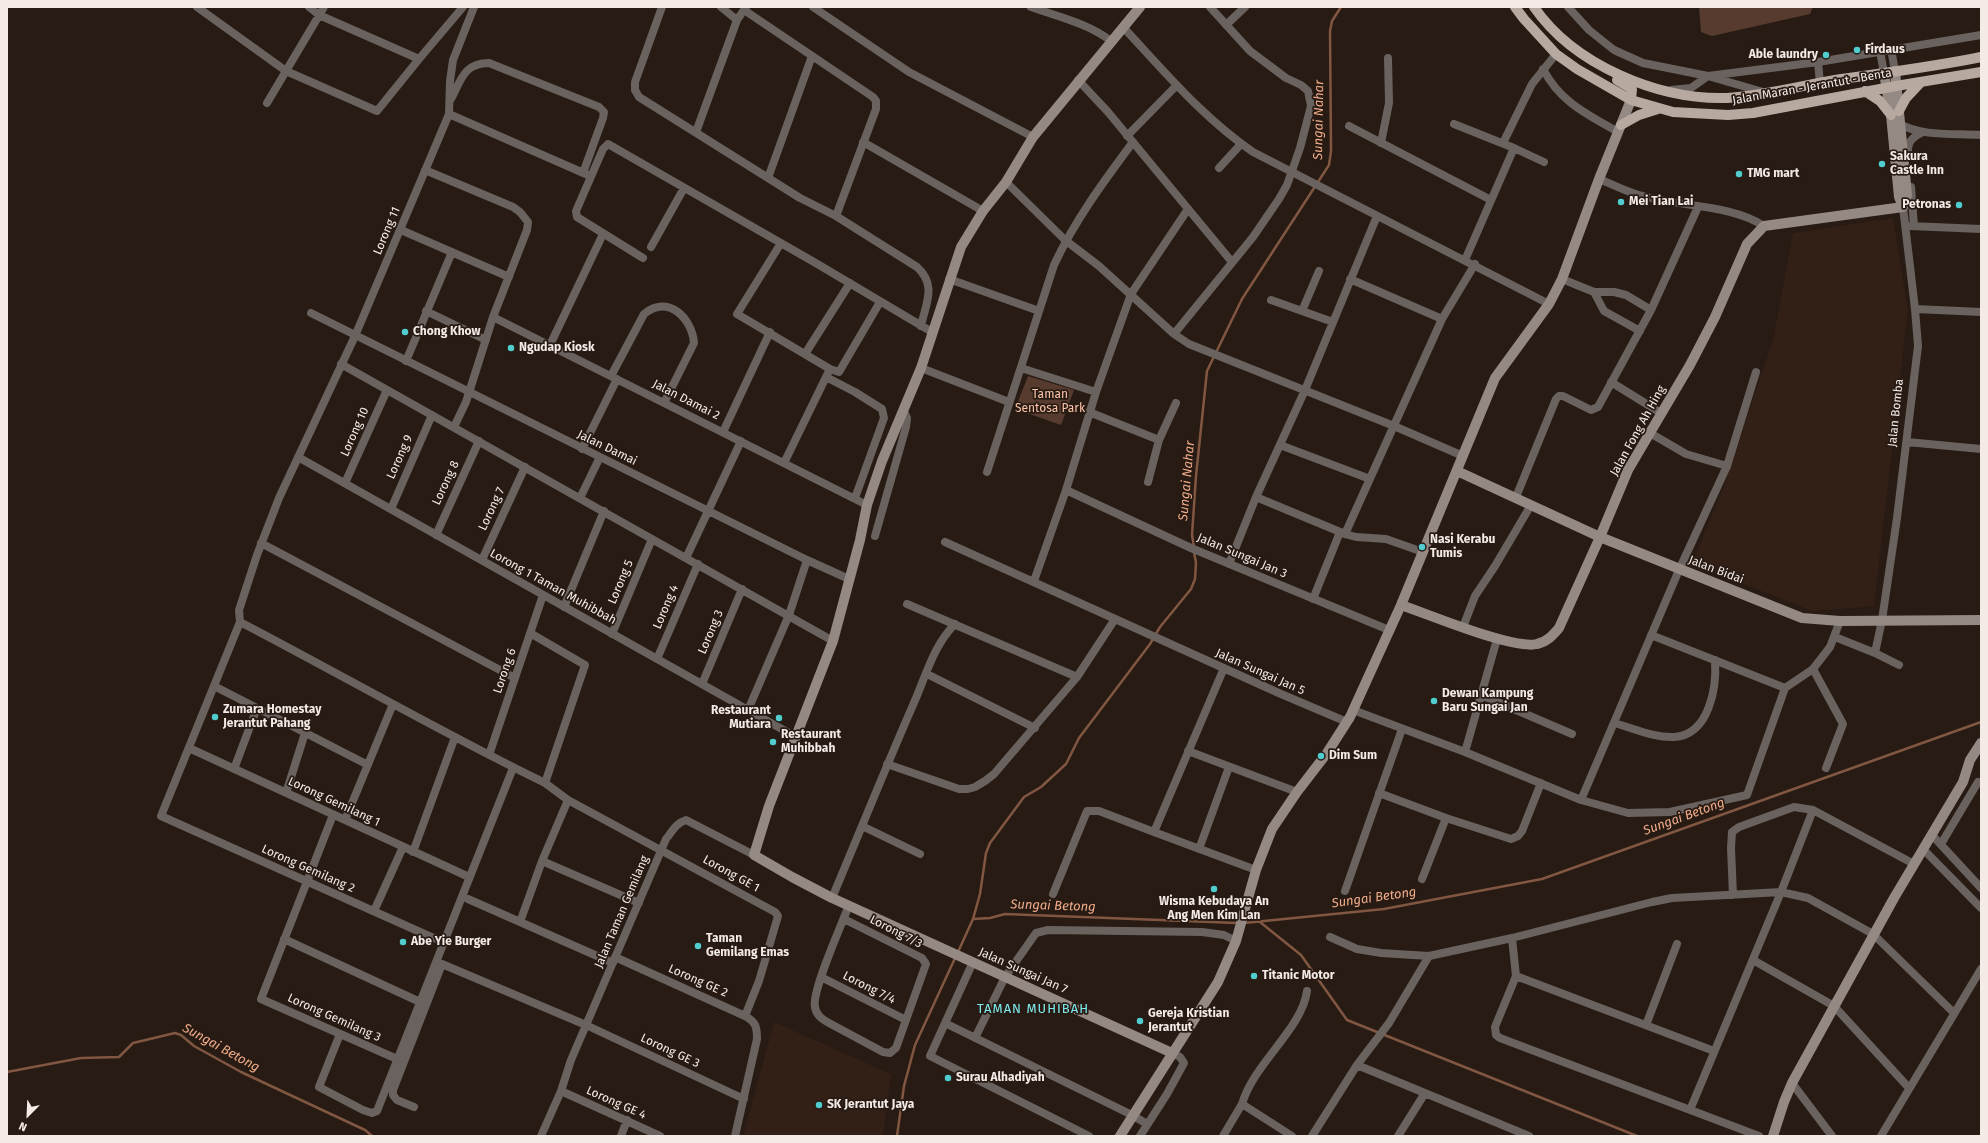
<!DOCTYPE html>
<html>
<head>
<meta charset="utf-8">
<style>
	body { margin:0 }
	#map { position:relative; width:1988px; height:1143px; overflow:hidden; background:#271b14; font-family:"Fira Sans",sans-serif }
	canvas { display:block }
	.frame { position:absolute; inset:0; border:8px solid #f4ebe6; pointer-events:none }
	.north { position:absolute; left:8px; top:1095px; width:40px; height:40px; -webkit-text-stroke:3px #271b14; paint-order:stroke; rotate:204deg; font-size:11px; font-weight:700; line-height:16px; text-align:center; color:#f4ebe6 }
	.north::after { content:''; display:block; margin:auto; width:14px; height:18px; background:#f4ebe6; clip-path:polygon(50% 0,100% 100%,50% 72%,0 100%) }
</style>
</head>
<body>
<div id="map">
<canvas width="1988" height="1143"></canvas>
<div class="frame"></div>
<div class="north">N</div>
</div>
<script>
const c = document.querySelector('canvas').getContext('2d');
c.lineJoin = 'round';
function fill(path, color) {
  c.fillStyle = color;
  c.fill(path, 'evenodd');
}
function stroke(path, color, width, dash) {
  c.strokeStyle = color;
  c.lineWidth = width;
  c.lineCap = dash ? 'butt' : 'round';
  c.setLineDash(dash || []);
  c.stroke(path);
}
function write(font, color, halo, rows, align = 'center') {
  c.font = font + ' "Fira Sans",sans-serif';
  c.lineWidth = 3.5;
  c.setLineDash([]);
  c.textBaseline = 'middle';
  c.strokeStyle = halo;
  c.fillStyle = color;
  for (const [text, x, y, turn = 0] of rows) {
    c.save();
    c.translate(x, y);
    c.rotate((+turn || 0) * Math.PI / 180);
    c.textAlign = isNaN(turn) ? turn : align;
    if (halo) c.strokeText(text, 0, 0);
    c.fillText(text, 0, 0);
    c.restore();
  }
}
fill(new Path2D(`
	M1893,218L1908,310L1874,606L1812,611L1692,564L1724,486L1773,340L1793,233Z
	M774,1022L891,1074L883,1136H743Z`), '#321f16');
fill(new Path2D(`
	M1699,7H1813L1810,14L1712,36L1701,32Z
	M1028,376L1074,390L1061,425L1015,409Z`), '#573b2e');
stroke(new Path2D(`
	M1194,547L1192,535L1196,476L1207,371L1242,299L1329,165L1331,151L1330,31L1332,21L1341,7
	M973,919L990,918L1005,914L1237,923
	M1260,922L1301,955L1347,1020L1637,1136
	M1244,923L1384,909L1542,879L1981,722
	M958,952L973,919L980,894L986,853L990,843L1024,797L1041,787L1066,764L1079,738L1150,644L1160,627L1191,589L1195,579L1196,563L1194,552
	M7,1072L81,1058L119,1057L133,1043L175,1033L181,1035L194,1046L241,1072L365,1130L372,1136
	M897,1136L904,1086L915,1045L956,956`), '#815742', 2.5);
stroke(new Path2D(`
	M197,7L286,71L377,111L419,59L463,7
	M309,7L319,15L419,59
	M474,7L453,60L450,81L449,114L355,336L279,498L257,555L239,610L240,622C342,675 442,733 545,783L568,800L775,912L778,916L759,981L745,1016
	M662,7L635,82V90L639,97L800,198L836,216L917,267C937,285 926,303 921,326
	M721,7L737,20
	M813,7L909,72L1033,137
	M1031,7C1059,17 1087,23 1111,41
	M1568,7L1589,30L1614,50L1643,63L1708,76L1763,92
	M744,10L873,97L876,101V109L836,216
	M1226,25L1245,7
	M1123,27C1164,71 1203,118 1253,152L1549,304
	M1891,49L1895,71
	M1880,51L1884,73
	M1818,62L1820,83
	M1543,69C1560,102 1587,114 1618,132
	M1078,80L1108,112L1232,262
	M1671,90L1691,88L1708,76L1818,62L1981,35
	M451,99C461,80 464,63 489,63L599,107L604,112L603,118L583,173
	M267,103L324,7
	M449,114L588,175
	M1454,124L1514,148L1465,260
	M1900,124C1922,137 1956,133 1981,135
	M1349,126L1491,200
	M696,132L737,20L746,7
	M1127,136L1177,85
	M863,142L983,211
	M1381,143L1389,103L1388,58
	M1503,143L1532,84L1556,54
	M1514,148L1544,162
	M1908,155C1907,142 1911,138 1923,132
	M1219,168L1241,144
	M425,170L513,207L520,212L528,222L527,230L493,317L466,402L454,427
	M768,178L812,56
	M1599,179C1612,184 1625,191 1639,195C1678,207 1731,204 1764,226
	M1006,182L1065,240L1099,266L1174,334L1189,344L1394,426L1463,456
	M1911,187L1914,226
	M1910,226L1981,229
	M401,230L509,277
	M781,243L737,314L830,369L839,372L880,302
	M651,247L684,188
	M643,258L577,217L576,211L603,149L608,144L814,262L932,332
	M949,279L1039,311
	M1350,279L1442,319
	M1562,279L1594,292H1614L1626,295L1651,310
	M1594,292L1604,311L1640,331
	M1271,300L1333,322
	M1915,309L1981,312
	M426,311L486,340
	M1302,311L1319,271
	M311,313L807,560L849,579
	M493,317L867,505
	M1174,334L1253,237L1279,199L1287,185L1300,148L1311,106L1308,91L1301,85L1286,78L1250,51L1210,7
	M550,345L603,234
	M805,354L850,283
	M406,361L452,252
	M341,364L833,641
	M921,368L1009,402
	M1021,368L1096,392
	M611,376L644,314C668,294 692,318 694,343L664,403
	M826,377L855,392L882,409L884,418L855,498
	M1611,382L1661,413
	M1089,412L1159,440L1176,403
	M723,432L770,332
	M1650,433L1686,454L1727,466
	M1907,442L1981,449
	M1280,445L1370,479
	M582,449L617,379
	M298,457L796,737
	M784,463L828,373
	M987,472L1054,265C1075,220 1104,181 1133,142
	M1148,482L1159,440
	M345,483L387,390
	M1066,490L1191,548L1389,630
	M1256,497L1345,534L1356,537L1386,539L1423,552
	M1516,497L1556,399L1559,396H1563L1591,410L1598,407L1651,310L1698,207
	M580,498L600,457
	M391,509L432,415
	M1345,534L1442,319L1475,264
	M436,535L479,441
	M875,536L906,427L907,418L904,411
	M945,542L1281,694L1347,722
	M261,543L515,678
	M686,558L741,441
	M482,560L525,467
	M1229,564L1256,497L1305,390L1377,216
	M1034,581L1066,490L1096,392L1131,294L1188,209
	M1313,599L1340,532
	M907,604L1077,677
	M564,607L604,511
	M240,622L161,816L429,936L439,940L445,938
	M1463,627L1475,596L1495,566L1531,505
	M530,633L585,665L545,783
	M612,634L652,539
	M1651,635L1785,688
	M1835,637L1875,653L1882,620L1897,518L1918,346L1915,309L1903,207
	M1875,653L1899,665
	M657,659L698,564
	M927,674L1035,728
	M702,684L742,589
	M214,686L368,765
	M1481,695L1572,734
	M748,710L789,615L807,560
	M1353,710L1465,752L1581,800L1628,813L1670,812L1747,795L1785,688L1813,669
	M1614,723C1633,728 1654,738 1674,737C1709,735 1717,688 1715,660
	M189,748L469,877
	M1188,751L1297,792
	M1465,752L1497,639
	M489,755L543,595
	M887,764L959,789H968L975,787L985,781L994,774L1077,677L1115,619
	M1826,768L1843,724L1813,669L1830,647L1840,621
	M234,769L257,708
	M286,793L305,733
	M1379,793L1446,818L1511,839L1518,836L1522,831L1541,783
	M1581,800L1679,570L1727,466L1756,372
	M333,815L261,999L397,1059
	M345,820L393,704
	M862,826L920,854
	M1154,832L1256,870
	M1932,835L1981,888
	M1941,844L1978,782
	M1199,849L1229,767
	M1924,850L1981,908
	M413,852L455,737
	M542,861L639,903
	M1422,879L1446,818
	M1345,891L1402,729
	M1053,894L1087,811H1099L1154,832L1224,668
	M1733,895L1731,848L1732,832L1739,827L1794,807L1813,810L1914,864
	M832,898C859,834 885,769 913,705C926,676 933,646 955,624
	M468,899L613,963
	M374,911L403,847
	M844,919L922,958L926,964L896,1048L890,1053L883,1052L829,1023C822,1019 816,1015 815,1007C811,992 842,924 849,905
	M520,922L542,861L568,800
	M1330,937L1357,949L1381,953L1429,956L1512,938L1652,902L1672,898L1781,892L1808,898L1873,934L1954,1013
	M1512,938L1516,976L1495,1027L1496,1035L1500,1038L1759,1136
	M284,939L420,1002
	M615,957L745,1016C756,1022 757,1027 757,1039L735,1136
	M1753,960L1834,1006L1909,1088
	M973,962L930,1056L1089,1136
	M1516,976L1714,1051
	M821,977L906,1020
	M945,1023L1132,1115L1147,1124
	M1646,1025L1677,944
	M340,1034L319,1087L363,1110L372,1113L377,1111L513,768
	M975,1038L1005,977L1036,933L1048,930L1202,932L1224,935L1236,941
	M1357,1065L1529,1136
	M1792,1083L1832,1136
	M561,1091L660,1136
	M414,1107L397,1100L393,1095V1090L442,964L586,1025L744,1099
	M1690,1110L1781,892L1813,810
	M541,1136L561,1091L571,1060L666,839C672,832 676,823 686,820L754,855
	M621,1136L627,1120
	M1140,1136L1167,1094L1184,1063L1180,1057L1172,1053
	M1223,1136L1242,1104
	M1292,1136L1242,1104C1254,1063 1302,1029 1307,991
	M1312,1136L1357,1065L1389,1023L1429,956
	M1398,1136L1425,1093
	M1881,1136L1981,969`), '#69625f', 8);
stroke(new Path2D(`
	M1140,7L1033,137L1006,182L983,211L961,247L921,368L882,461L867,505L860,540L833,641L769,806L754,855L792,877L832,898L1172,1053
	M1895,71L1907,195L1903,207
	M1884,73L1891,115L1899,197L1903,207
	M1457,471L1600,537L1802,618L1840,621L1981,620
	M1401,605C1428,614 1513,650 1537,644C1547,642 1553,635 1559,628L1600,537L1628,470L1690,365L1715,317L1747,244L1764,226L1903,207
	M1120,1136L1218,982L1236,941L1256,870L1272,829L1297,792L1327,753L1350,717L1401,605L1495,378L1549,304L1562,279L1599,179L1631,100
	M1773,1136L1784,1102L1792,1083L1894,898L1963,782L1970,760L1981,743`), '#958984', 10);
stroke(new Path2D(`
	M1515,7L1524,19L1556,54L1577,69L1631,100L1673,112L1728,115L1753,113L1896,86L1981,72
	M1534,7C1574,65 1658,100 1727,98C1763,96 1799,86 1835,80C1883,73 1933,67 1981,57
	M1617,80L1632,89L1631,100
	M1865,91L1880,101L1891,115
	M1899,111L1906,98L1921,82
	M1621,125L1639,115L1658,109`), '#b7a8a0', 10);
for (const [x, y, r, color] of [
	[1857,50,4,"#52cdcf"],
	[1826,55,4,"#52cdcf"],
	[1882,164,4,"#52cdcf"],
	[1739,174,4,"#52cdcf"],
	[1621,202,4,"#52cdcf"],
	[1959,205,4,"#52cdcf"],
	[405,332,4,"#52cdcf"],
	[511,348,4,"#52cdcf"],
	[1422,547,4,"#52cdcf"],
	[1434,701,4,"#52cdcf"],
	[215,717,4,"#52cdcf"],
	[779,718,4,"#52cdcf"],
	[773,742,4,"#52cdcf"],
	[1321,756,4,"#52cdcf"],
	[1214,889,4,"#52cdcf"],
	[403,942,4,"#52cdcf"],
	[698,946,4,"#52cdcf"],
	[1254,976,4,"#52cdcf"],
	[1140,1021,4,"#52cdcf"],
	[948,1078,4,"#52cdcf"],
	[819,1105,4,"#52cdcf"]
]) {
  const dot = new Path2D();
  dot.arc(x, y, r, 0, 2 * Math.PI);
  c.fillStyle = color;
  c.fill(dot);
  stroke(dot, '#271b14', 1.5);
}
write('bold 12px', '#f4ebe6', '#271b14', [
	["Firdaus",1865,50],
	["Able laundry",1818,55,"right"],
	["Sakura",1890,157],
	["Castle Inn",1890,171],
	["TMG mart",1747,174],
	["Mei Tian Lai",1629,202],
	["Petronas",1951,205,"right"],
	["Chong Khow",413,332],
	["Ngudap Kiosk",519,348],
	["Nasi Kerabu",1430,540],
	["Tumis",1430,554],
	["Dewan Kampung",1442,694],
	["Baru Sungai Jan",1442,708],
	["Zumara Homestay",223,710],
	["Jerantut Pahang",223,724],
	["Restaurant",771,711,"right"],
	["Mutiara",771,725,"right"],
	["Restaurant",781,735],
	["Muhibbah",781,749],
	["Dim Sum",1329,756],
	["Wisma Kebudaya An",1214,902,"center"],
	["Ang Men Kim Lan",1214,916,"center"],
	["Taman",706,939],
	["Gemilang Emas",706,953],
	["Abe Yie Burger",411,942],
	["Titanic Motor",1262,976],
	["Gereja Kristian",1148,1014],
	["Jerantut",1148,1028],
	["Surau Alhadiyah",956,1078],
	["SK Jerantut Jaya",827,1105]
], 'left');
write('12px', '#f4ebe6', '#271b14', [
	["Jalan Maran - Jerantut - Benta",1812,87,-10],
	["Lorong 11",387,231,-67],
	["Jalan Damai 2",686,400,27],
	["Jalan Bomba",1896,413,-84],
	["Jalan Fong Ah Hing",1638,431,-61],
	["Lorong 10",355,432,-66],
	["Jalan Damai",607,448,26],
	["Lorong 9",400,457,-66],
	["Lorong 8",446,483,-65],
	["Lorong 7",492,509,-65],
	["Jalan Sungai Jan 3",1242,556,23],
	["Jalan Bidai",1716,570,21],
	["Lorong 5",621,582,-67],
	["Lorong 1 Taman Muhibbah",553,587,29],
	["Lorong 4",666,607,-67],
	["Lorong 3",711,632,-67],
	["Lorong 6",505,671,-71],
	["Jalan Sungai Jan 5",1260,672,24],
	["Lorong Gemilang 1",334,802,25],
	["Lorong Gemilang 2",308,869,24],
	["Lorong GE 1",731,874,29],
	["Jalan Taman Gemilang",622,912,-67],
	["Lorong 7/3",896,932,27],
	["Jalan Sungai Jan 7",1023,971,24],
	["Lorong GE 2",698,981,24],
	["Lorong 7/4",869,988,27],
	["Lorong Gemilang 3",334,1018,24],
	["Lorong GE 3",670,1051,25],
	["Lorong GE 4",616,1103,24]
]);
write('12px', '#fec5a9', '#271b14', [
	["Taman",1050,395],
	["Sentosa Park",1050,409]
]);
write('italic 13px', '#f1ac89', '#271b14', [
	["Sungai Nahar",1319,120,-89],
	["Sungai Nahar",1187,481,-85],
	["Sungai Betong",1684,817,-20],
	["Sungai Betong",1374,898,-8],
	["Sungai Betong",1053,906,2],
	["Sungai Betong",221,1048,29]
]);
c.letterSpacing = '1px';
write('13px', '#7febed', '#271b14', [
	["TAMAN MUHIBAH",1033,1009]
]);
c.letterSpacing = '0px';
</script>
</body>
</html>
